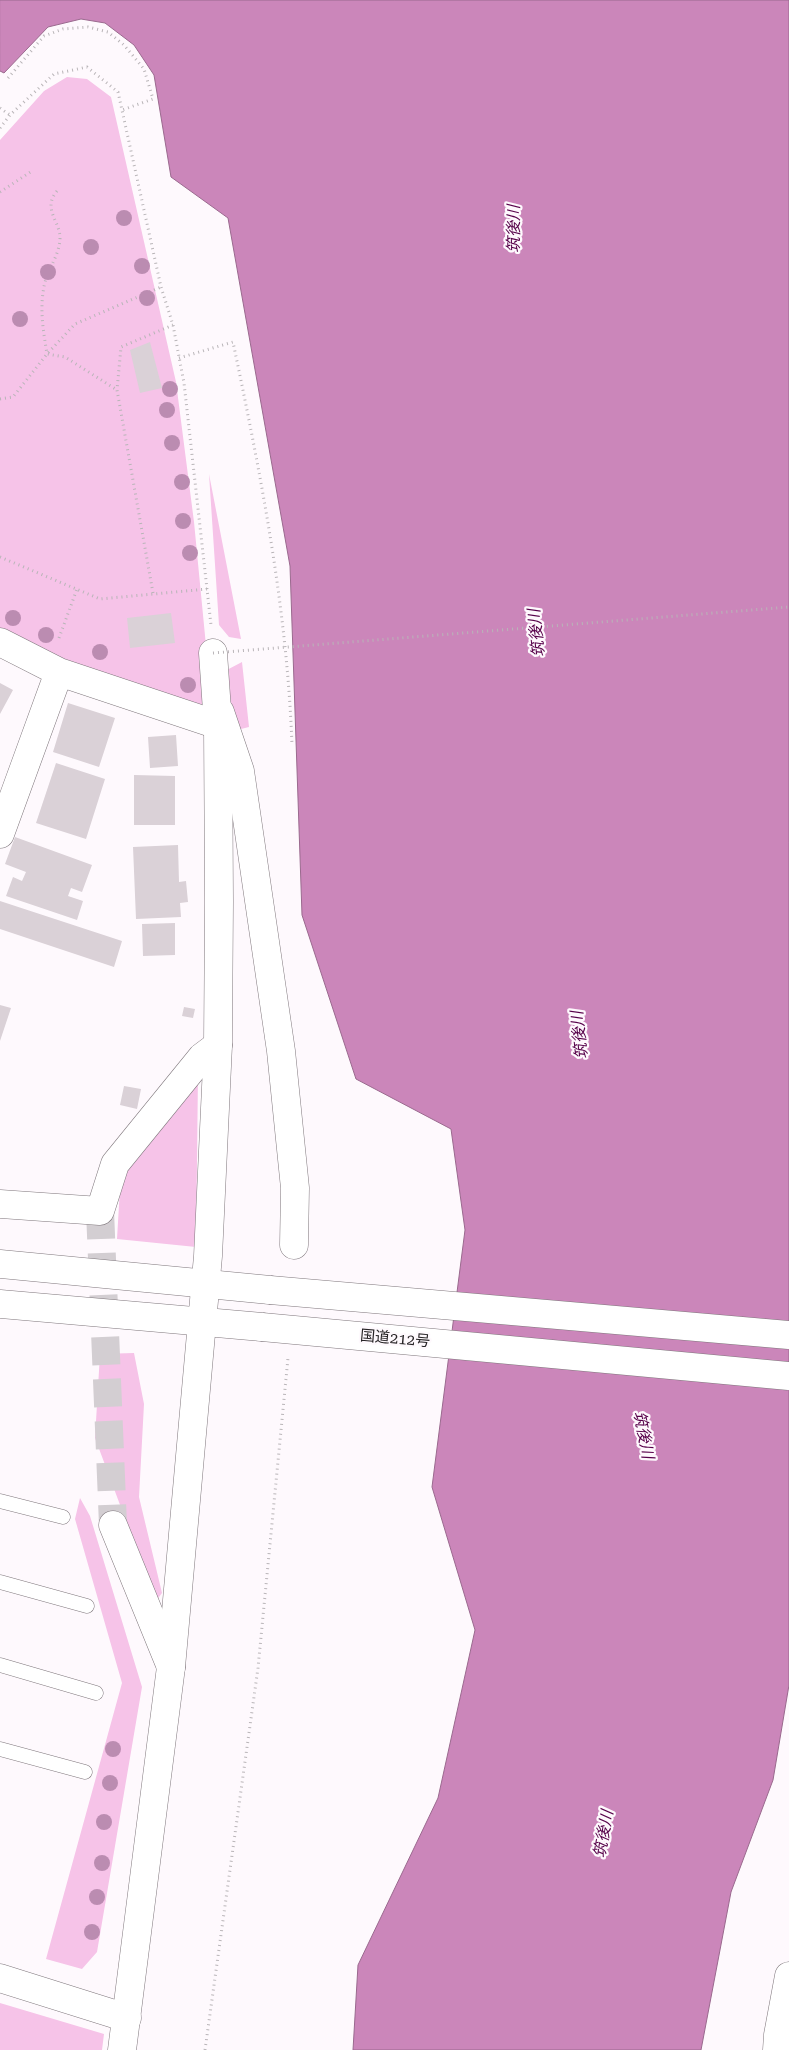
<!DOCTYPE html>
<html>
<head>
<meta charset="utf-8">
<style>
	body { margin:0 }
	canvas { display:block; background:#fef9fd }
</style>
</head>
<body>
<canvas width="789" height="2050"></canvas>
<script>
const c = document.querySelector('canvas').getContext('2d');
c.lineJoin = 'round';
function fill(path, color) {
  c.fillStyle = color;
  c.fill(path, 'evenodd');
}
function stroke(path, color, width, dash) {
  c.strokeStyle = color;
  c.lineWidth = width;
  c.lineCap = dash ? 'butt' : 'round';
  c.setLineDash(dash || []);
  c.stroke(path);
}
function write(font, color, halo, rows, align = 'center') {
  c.font = font + ' "Roboto Serif","Noto Sans JP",serif';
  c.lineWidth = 4.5;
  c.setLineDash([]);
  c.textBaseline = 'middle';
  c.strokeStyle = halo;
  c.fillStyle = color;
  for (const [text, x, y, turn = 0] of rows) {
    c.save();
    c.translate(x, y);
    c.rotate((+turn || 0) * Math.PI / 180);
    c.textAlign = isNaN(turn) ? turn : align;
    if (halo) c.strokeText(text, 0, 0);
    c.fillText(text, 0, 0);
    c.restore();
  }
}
fill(new Path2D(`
	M67,77L87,79L111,97L176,382L194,522L213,718L46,656L0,632V140L44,91Z
	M209,474L241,639L229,637L219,625Z
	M242,662L249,727L233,731L223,672Z
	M198,1074L196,1247L117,1239L121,1171Z
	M134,1353L144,1404L139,1497L162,1593L156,1601L95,1438L100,1354Z
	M80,1498L90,1516L142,1687L97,1952L82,1969L46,1959L122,1683L75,1519Z
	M0,2003L104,2034L102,2050H0Z`), '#f6c3e8');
const water = new Path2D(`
	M0,0H789V1685L773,1780L731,1892L701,2050H353L358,1965L438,1798L475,1630L432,1487L465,1230L451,1129L356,1079L302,915L290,566L228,218L171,177L154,75L134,45L105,23L81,19L48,27L4,73L0,71Z`);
fill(water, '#cb86ba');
stroke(water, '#9a698e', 1);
fill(new Path2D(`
	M150,342L162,388L140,393L130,350Z
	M171,613L175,643L130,648L127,618Z
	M0,683L13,690L0,714Z
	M68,703L115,718L99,767L53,752Z
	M176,735L178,766L150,768L148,737Z
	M56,763L105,779L86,839L36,823Z
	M134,775L175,776V825H134Z
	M15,837L92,865L82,892L71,888L68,896L83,901L77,920L6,896L13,877L22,881L26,872L5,864Z
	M178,845L179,882L186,881L188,902L180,903L181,917L136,919L133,847Z
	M0,901L122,941L114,967L0,929Z
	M175,923V955L143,956L142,924Z
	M0,1005L11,1008L0,1041Z
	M184,1007L195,1009L193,1018L182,1016Z
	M124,1086L141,1089L137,1109L120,1105Z`), '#dad1d7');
stroke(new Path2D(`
	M100,1211L113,1525`), '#d3ced2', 28, [28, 14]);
const service = new Path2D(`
	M0,1501L63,1517
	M0,1582L87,1606
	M0,1665L96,1693
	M0,1749L85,1772`);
const minor = new Path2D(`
	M0,642L59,672L218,725
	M220,712L240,771L281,1051L295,1188L294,1245
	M0,834L59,672
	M0,1204L100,1211L115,1164L202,1057L218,1045
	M113,1525L171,1667
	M0,1978L127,2018`);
const tertiary = new Path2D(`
	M122,2050L171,1667L208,1256L218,1045L219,902L218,725L213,653
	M777,2050L778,2035L789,1976`);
const trunk = new Path2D(`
	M0,1264L270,1290
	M0,1304L262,1327`);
stroke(service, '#7f777c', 15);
stroke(minor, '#7f777c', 29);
stroke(tertiary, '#7f777c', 29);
stroke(trunk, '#7f777c', 29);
stroke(new Path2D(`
	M8,78L44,36L63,29L88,27L108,32L124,45L144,69L153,99L122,110
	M0,108L10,115
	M0,128L10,115L54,74L87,67L118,92L161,287L173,325L184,383L211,625
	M57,191C42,209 60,221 60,238C60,253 49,268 45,282C39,307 43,329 47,354L65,357L117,390
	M0,192L32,171
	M179,358L233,342C261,476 287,608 292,745
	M0,399L13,397L47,354L75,324L161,287
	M0,557L100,599L207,589
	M153,593L117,390L121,347L173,325
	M59,638L77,589
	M205,2050L258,1668L288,1358`), '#b9b5b8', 3, [1, 4]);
stroke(service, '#fff', 14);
stroke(minor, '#fff', 28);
stroke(tertiary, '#fff', 28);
stroke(trunk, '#fff', 28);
const trunkBridge = new Path2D(`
	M270,1290L789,1335
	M262,1327L789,1376`);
stroke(trunkBridge, '#7f777c', 29, []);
stroke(new Path2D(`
	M213,653L789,607`), '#b9b5b8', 3, [1, 4]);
stroke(trunkBridge, '#fff', 28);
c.fillStyle = '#bb8cb1';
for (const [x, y] of [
	[124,218],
	[91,247],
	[142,266],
	[48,272],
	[147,298],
	[20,319],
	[170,389],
	[167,410],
	[172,443],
	[182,482],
	[183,521],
	[190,553],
	[13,618],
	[46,635],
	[100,652],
	[188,685],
	[113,1749],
	[110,1783],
	[104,1822],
	[102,1863],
	[97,1897],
	[92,1932]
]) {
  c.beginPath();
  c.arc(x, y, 8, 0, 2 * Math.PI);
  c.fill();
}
write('15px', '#272426', '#fef9fd', [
	["国道212号",395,1339,5]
]);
write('italic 16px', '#560049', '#fef9fd', [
	["筑後川",514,229,-90],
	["筑後川",537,633,-96],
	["筑後川",580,1035,-96],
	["筑後川",643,1435,79],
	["筑後川",604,1834,-80]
]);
</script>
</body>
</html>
